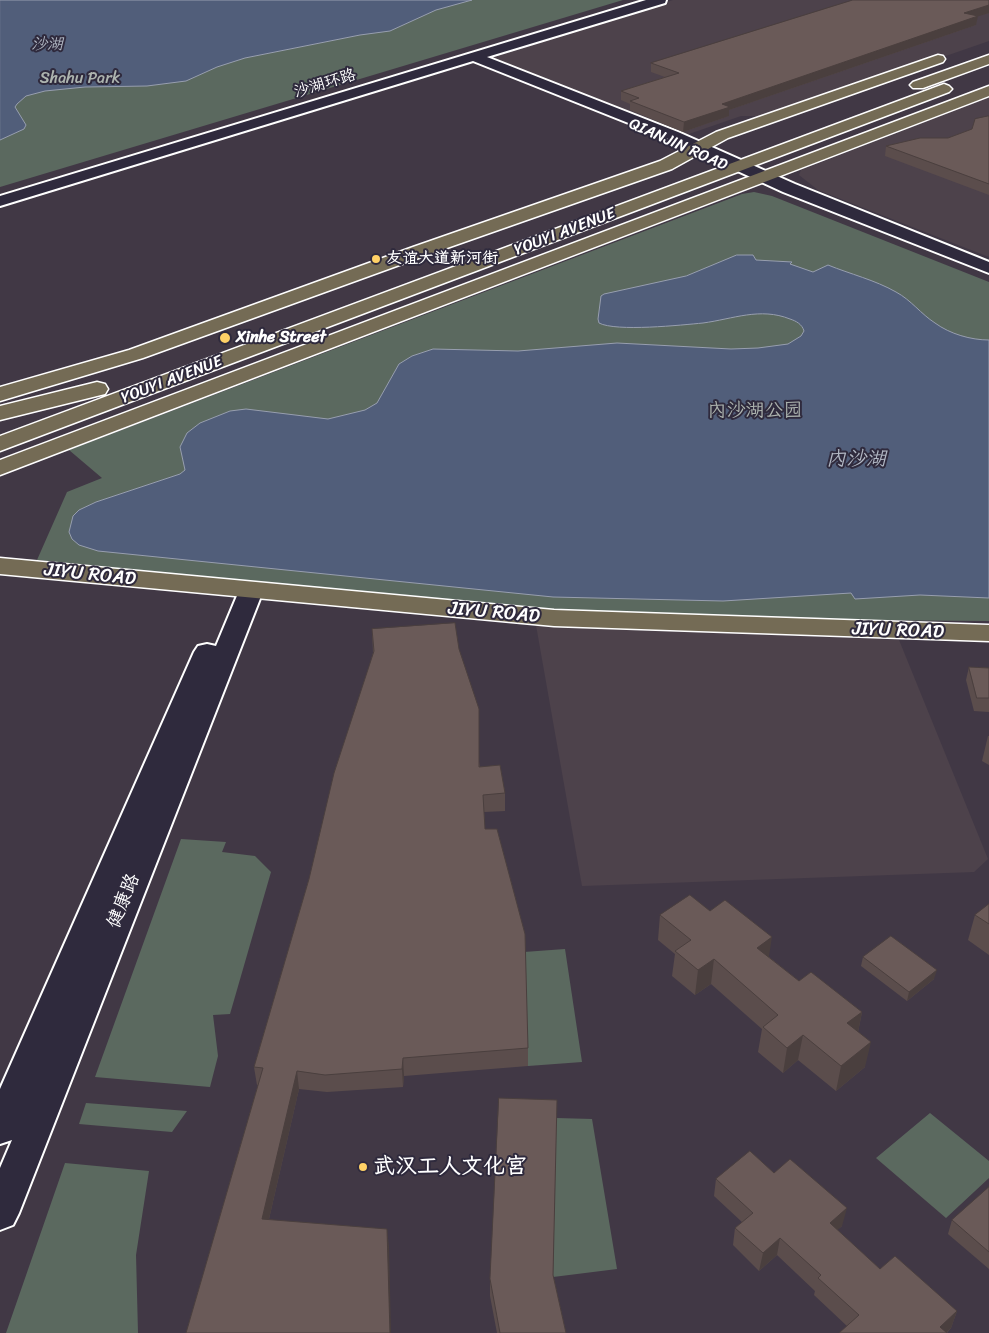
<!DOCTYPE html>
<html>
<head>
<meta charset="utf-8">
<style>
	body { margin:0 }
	canvas { display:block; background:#413845 }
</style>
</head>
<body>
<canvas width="989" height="1333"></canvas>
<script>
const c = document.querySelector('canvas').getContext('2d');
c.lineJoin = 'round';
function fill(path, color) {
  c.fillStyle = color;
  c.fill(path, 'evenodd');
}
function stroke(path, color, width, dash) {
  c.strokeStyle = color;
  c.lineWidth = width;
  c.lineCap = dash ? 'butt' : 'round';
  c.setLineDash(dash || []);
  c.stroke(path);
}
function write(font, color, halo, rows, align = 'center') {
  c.font = font + ' Sriracha,"LXGW WenKai TC",sans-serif';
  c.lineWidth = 4;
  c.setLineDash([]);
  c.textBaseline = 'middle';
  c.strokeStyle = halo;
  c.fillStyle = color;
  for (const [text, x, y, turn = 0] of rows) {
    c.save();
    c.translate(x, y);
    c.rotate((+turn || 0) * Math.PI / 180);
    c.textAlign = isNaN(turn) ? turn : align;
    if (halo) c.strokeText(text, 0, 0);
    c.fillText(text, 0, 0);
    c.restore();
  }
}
fill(new Path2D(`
	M673,0H989V41L772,116H741L686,135L492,58L494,56Z
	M989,97V257L818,190L799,175L801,170Z
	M536,625L899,640L988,859L974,872L582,886Z`), '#4d424b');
fill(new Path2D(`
	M0,0H623L0,187Z
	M754,192L772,196L989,282V621L837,620L522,609L37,560L67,492L102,478L69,450L742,194Z
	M181,839L226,842L222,852L255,856L271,872L230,1014L213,1015L218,1056L210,1087L95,1077Z
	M565,949L582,1062L528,1066L524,952Z
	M86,1103L187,1111L172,1132L79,1124Z
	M930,1113L989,1161V1178L946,1218L876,1158Z
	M556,1118L592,1119L617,1269L553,1277Z
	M65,1163L149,1171L136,1255L138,1333H6Z`), '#5b695f');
const water = new Path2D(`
	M0,0H472L436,10L390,31L360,35L245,58L217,67L186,81L147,86L85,87L45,91L26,96L17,104L15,107L26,125L24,129L0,140Z
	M737,255H753L756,260L792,262L790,264L813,272L828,265C850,274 875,280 896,292C911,300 921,314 935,323C950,334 971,340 989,340V598L920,595L855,599L851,593L723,601L553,597L98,551L79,545L72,539L69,532L73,516L79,510L96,502L180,474L185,470L180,447L187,433L200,423L230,411L246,409L328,419L365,410L377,403L399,364L412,356L433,349L518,351L617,343L731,349L758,348L788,344L801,336L804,331C802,324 796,321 790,319C760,307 733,319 703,323C682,325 616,332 599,323L598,319L601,296L604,294L686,276Z`);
fill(water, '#515e7a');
stroke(water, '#979eaf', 1);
const minor = new Path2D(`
	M646,0H666L665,3L487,57L678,132L795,184L989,262V273L783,192L666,138L473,61L0,206V196Z
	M251,584L260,586L263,591L19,1213L13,1225L0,1230V1168L12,1140L0,1144V1089L194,652L198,646L207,644L216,646L239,591L242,586Z`);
const major = new Path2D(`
	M938,55L943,56L945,59L943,62L728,138L672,169L427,255L143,358L0,401V387L129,350L413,247L660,161L716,132Z
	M989,55V64L923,88H913L910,85L913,82Z
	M944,84L949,86L952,89L949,92L0,451V436Z
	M989,86V96L0,475V460Z
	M97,382L105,384L108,389L105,394L0,420V406Z
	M0,558L554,610L989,625V641L554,626L0,574Z`);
stroke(minor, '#fff', 4);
stroke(major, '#fff', 3);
fill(minor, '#2f2a3d');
fill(major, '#746b55');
fill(new Path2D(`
	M989,0V13L977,16L976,25L729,110V116L683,132L630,110V104L621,100V91L665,77L651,72V63Z
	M989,116V195L885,156L886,146L948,138L972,129Z
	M372,629L459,649L480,767L505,793V811L484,812L485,829L528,1048V1066L404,1076L403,1087L327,1092L299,1089L269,1219L389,1246L186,1333L258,1085H257L254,1067L309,879L373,653Z
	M969,667L989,668V712L974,711L966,680Z
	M988,736H989V765L982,761Z
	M989,904V955L968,940L975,915Z
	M660,915L769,957L799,981L862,1012L858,1032L865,1067L836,1091L798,1060L783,1073L758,1052L762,1029L711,984L695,995L672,976L675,954L658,940Z
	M863,957L934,979L907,1001L861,966Z
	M774,1173L842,1226L837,1230L880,1269L957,1311L951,1328L947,1333L847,1326L814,1295L815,1291L777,1255L759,1271L733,1245L735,1228L742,1222L714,1196L716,1179Z
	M989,1187V1269L948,1234L952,1220Z
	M553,1275L566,1333H497L490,1296V1279Z`), '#5b4d4c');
fill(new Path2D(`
	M989,5V13L963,21L964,13Z
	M978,16L976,25L729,110V116L683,132L684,122L722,104Z
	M772,937L768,962L757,948Z
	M714,959L711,984L695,995L698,970Z
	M937,970L934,979L907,1001L909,992Z
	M862,1012L857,1037L847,1023Z
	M803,1035L798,1060L783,1073L787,1048Z
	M871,1042L865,1067L836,1091L841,1066Z
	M403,1058L404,1076L403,1087L402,1069Z
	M297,1071L299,1089L265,1236L262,1219Z
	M847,1208L842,1226L826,1241L830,1223Z
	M387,1229L389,1246L391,1333H390Z
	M780,1238L777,1255L759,1271L763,1253Z
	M957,1311L951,1328L946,1333L940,1327Z`), '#4a3f3e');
const building = new Path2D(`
	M853,0H989V5L964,13L978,16L722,104L730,107L684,122L630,101L639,98L621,91L679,73L651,63Z
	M988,116H989V184L886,146L920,138H948L972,129L975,119Z
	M455,623L459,649L479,709V767L500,765L505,793L483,795L485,829H497L525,934L528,1048L403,1058L402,1069L325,1075L297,1071L262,1219L387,1229L390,1333H186L263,1068L254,1067L309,879L334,773L374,651L372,629Z
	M969,667L989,668V698H977Z
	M690,895L710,911L725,900L772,937L757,948L799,981L811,972L862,1012L847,1023L871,1042L841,1066L803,1035L787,1048L763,1027L778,1015L714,959L698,970L675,951L691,940L660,915Z
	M989,904V924L975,915Z
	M891,936L937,970L909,992L863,957Z
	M499,1098L557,1100L553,1275L566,1333H500L490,1279Z
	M750,1151L774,1173L790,1159L847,1208L830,1223L880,1269L895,1256L957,1311L940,1327L947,1333H839L859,1315L818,1278L821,1275L780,1238L763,1253L735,1228L753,1213L716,1179Z
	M989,1187V1252L952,1220Z`);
fill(building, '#6a5a58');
stroke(building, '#4a3f3e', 1);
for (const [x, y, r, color] of [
	[376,259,5,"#ffd166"],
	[225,338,6,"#ffd166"],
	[363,1167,5,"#ffd166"]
]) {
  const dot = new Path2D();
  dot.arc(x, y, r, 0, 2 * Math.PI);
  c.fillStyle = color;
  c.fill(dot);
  stroke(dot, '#2f2a3d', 2);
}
write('italic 16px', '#b1b7c3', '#2f2a3d', [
	["沙湖",47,45]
]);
write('16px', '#adb4af', '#2f2a3d', [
	["Shahu Park",80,79]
]);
write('16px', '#fff', '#2f2a3d', [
	["沙湖环路",325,84,-17],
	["QIANJIN ROAD",678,145,24],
	["YOUYI AVENUE",565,232,-21],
	["YOUYI AVENUE",172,380,-21]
]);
write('bold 16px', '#fff', '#2f2a3d', [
	["友谊大道新河街",386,259],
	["Xinhe Street",236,338]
], 'left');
write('19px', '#adb4af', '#2f2a3d', [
	["内沙湖公园",755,411]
]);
write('19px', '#fff', '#2f2a3d', [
	["JIYU ROAD",90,575,6],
	["JIYU ROAD",494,613,5],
	["JIYU ROAD",898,631,2],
	["健康路",124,901,-68]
]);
write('italic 20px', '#b1b7c3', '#2f2a3d', [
	["内沙湖",856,460]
]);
write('bold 22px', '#fff', '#2f2a3d', [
	["武汉工人文化宫",373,1167]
], 'left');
</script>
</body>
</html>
